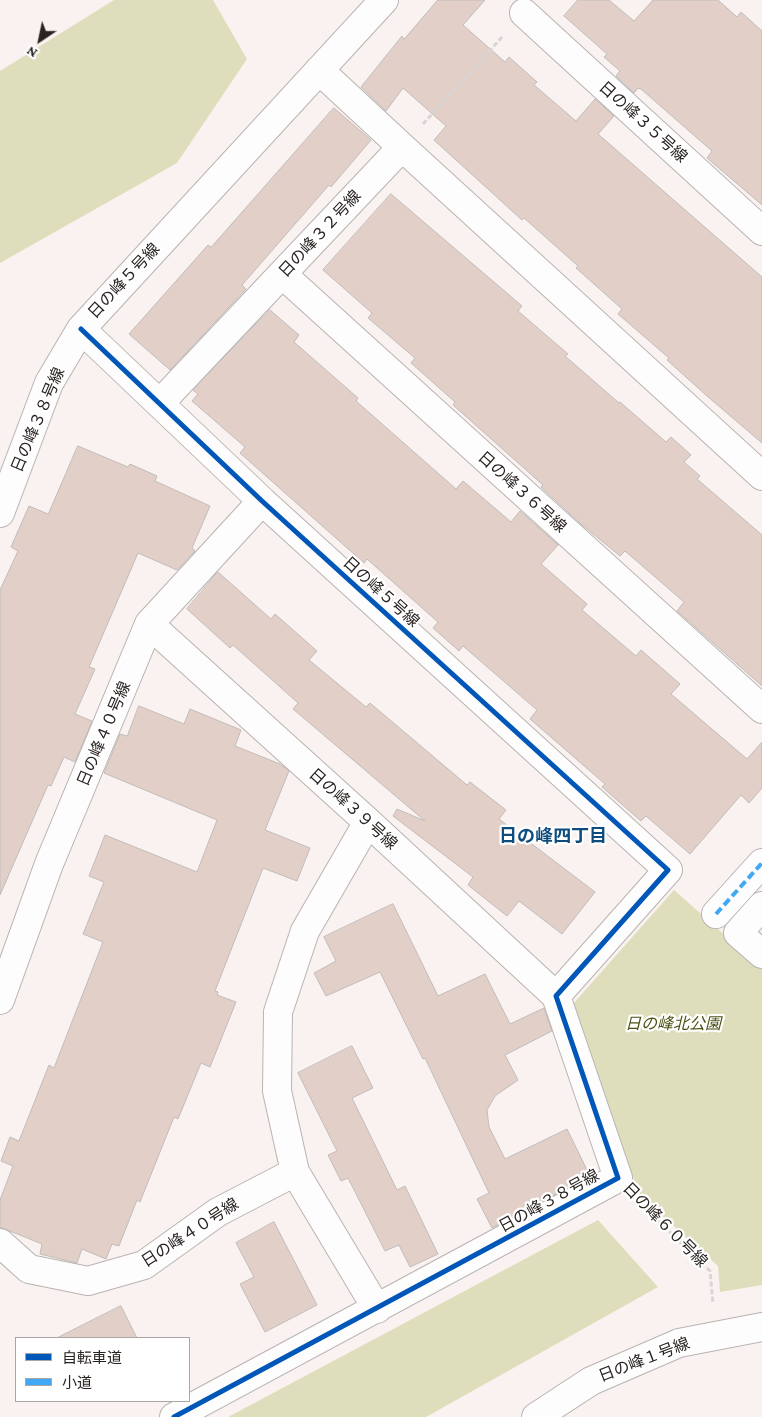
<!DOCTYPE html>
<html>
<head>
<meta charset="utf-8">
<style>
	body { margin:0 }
	#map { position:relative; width:762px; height:1417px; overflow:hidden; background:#f9f2f0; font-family:"Crimson Pro","Noto Sans JP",serif }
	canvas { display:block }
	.legend { position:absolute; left:15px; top:1337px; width:175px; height:65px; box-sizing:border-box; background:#fff; border:1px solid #a9a7a6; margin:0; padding:6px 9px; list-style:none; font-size:15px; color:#292321 }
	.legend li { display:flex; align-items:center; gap:10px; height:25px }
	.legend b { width:25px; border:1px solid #a9a7a6 }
	.north { position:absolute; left:15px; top:15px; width:50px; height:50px; -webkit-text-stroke:4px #fff; paint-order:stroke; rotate:214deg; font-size:14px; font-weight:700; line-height:20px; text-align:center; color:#292321 }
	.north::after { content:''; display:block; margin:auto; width:18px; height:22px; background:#292321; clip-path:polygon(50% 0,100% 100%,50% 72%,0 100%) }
</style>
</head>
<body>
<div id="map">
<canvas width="762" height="1417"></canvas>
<ul class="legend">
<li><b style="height:6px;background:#0057b8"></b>自転車道</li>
<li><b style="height:6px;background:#3fa9f5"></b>小道</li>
</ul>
<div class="north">N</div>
</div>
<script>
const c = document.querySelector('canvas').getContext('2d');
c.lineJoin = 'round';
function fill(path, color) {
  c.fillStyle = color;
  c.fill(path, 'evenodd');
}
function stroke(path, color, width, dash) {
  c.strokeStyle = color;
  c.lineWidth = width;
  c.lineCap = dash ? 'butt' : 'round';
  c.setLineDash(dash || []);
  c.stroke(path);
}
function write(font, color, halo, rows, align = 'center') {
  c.font = font + ' "Crimson Pro","Noto Sans JP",serif';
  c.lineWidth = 4.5;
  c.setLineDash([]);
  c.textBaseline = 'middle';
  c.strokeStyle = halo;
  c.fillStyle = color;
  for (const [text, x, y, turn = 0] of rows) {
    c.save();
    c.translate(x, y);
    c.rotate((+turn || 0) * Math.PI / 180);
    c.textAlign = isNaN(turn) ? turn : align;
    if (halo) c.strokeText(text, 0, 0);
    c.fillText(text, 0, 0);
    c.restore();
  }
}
fill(new Path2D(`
	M114,0H213L247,59L177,163L0,263V71Z
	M674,890L762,968V1285L720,1292L718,1266L639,1195L573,1004Z
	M598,1220L658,1287L426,1417H228Z`), '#dedebc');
const building = new Path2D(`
	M438,0H485L463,25L505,62L509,57L537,82L534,85L576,121L595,99L614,116L598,134L762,277V443L707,396L667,360L669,358L618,314L622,309L576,268L578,266L524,218L522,220L434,140L446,126L403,88L386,111L361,87L402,36L404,39Z
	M578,0H609L634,21L653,0H718L737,17L741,12L762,31V205L707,158L712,151L697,138L641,89L638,88L634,93L616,76L620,71L604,57L607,54L564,16Z
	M334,108L371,140L331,187L329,185L242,285L246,289L170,370L129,334L208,245L211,247Z
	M391,194L522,306L518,311L568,354L565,356L619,403L620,402L666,442L671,437L691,455L684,462L700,476L697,479L762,535V686L677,611L684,602L625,551L620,556L581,524L541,487L543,485L453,405L455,402L411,363L415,358L368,318L372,313L323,270Z
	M270,310L299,335L294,342L358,398L356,401L456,489L463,481L511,522L520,511L558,545L541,564L587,604L582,610L636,656L641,650L680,684L671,694L747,759L762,742V788L749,803L741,795L690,854L646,816L641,821L602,787L605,784L530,719L537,710L463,646L459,651L433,628L438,622L367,559L364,563L240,453L245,447L192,401L198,394L193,390Z
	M78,446L128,467L130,464L157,476L155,481L210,506L192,548L195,551L177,570L138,553L89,667L95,669L75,714L92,721L75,762L64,757L51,786L48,785L0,895V590L18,551L11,547L29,506L48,514Z
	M218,572L271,619L275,614L317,651L309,660L366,707L370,703L467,785L470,782L506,810L499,819L595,892L562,934L519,901L507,916L468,885L473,877L393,816L397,809L425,821L293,709L298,703L233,645L230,648L187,609Z
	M139,706L184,724L190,709L241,730L235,746L280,764L289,771L265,830L310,848L297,881L263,868L215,991L218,992L217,995L236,1002L210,1067L201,1063L178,1119L174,1117L140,1202L137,1200L119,1246L112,1244L106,1259L82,1249L77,1263L40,1254L42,1244L0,1227V1200L13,1166L1,1161L10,1137L19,1141L49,1065L54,1068L103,942L83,934L104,882L89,876L105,835L197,872L217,820L104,773L120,734L127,736Z
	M393,904L438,996L485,974L510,1024L544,1008L552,1031L505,1055L518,1080L495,1096L487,1110L489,1127L505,1159L567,1129L590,1176L492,1228L477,1199L489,1193L425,1058L423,1059L380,972L326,996L314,973L336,961L324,937Z
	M352,1046L373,1088L352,1098L397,1190L405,1186L438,1254L410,1267L399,1245L385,1251L348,1178L341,1181L328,1155L337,1151L298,1073Z
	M274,1222L317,1305L265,1332L240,1284L254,1277L236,1243Z
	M121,1306L137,1338H57Z`);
fill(building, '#e2d0c8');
stroke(building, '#c1bbb9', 1);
const minor = new Path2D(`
	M524,13L762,231
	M402,147L762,476
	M282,274L762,709
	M81,329L262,501L668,870L556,996L618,1178L174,1417
	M160,403L402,147L319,70
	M0,513L49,383L81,329L384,0
	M149,624L368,822L556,996
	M368,822L305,931L278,1012L277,1091L295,1172L377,1309
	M762,906L738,933L762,954
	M716,914L762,863
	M0,1000L49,864L149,624L262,501
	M0,1243L29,1269L88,1281L144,1265L218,1212L295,1172
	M536,1417L591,1381L679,1343L762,1327`);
stroke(minor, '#b9b3b1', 30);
stroke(new Path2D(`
	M423,124L503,36
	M637,1200L710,1271L713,1303`), '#d7d5d5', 3, [5, 2.5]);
stroke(minor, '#fefdfd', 28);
stroke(new Path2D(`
	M716,914L762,863`), '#3fa9f5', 4, [8, 4]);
stroke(new Path2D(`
	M81,329L262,501L668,870L556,996L618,1178L174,1417`), '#0057b8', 5);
write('16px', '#292321', '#fff', [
	["日の峰３５号線",643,122,42],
	["日の峰３２号線",320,234,-47],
	["日の峰５号線",124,281,-47],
	["日の峰３８号線",38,420,-67],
	["日の峰３６号線",522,492,42],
	["日の峰５号線",381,592,42],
	["日の峰４０号線",104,734,-67],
	["日の峰３９号線",353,809,42],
	["日の峰３８号線",549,1201,-29],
	["日の峰６０号線",665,1225,45],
	["日の峰４０号線",190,1233,-33],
	["日の峰１号線",644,1360,-21]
]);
write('italic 16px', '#4e5116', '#fff', [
	["日の峰北公園",673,1024]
]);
write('bold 18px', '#0d4c7c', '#fff', [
	["日の峰四丁目",553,836]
]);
</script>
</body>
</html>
